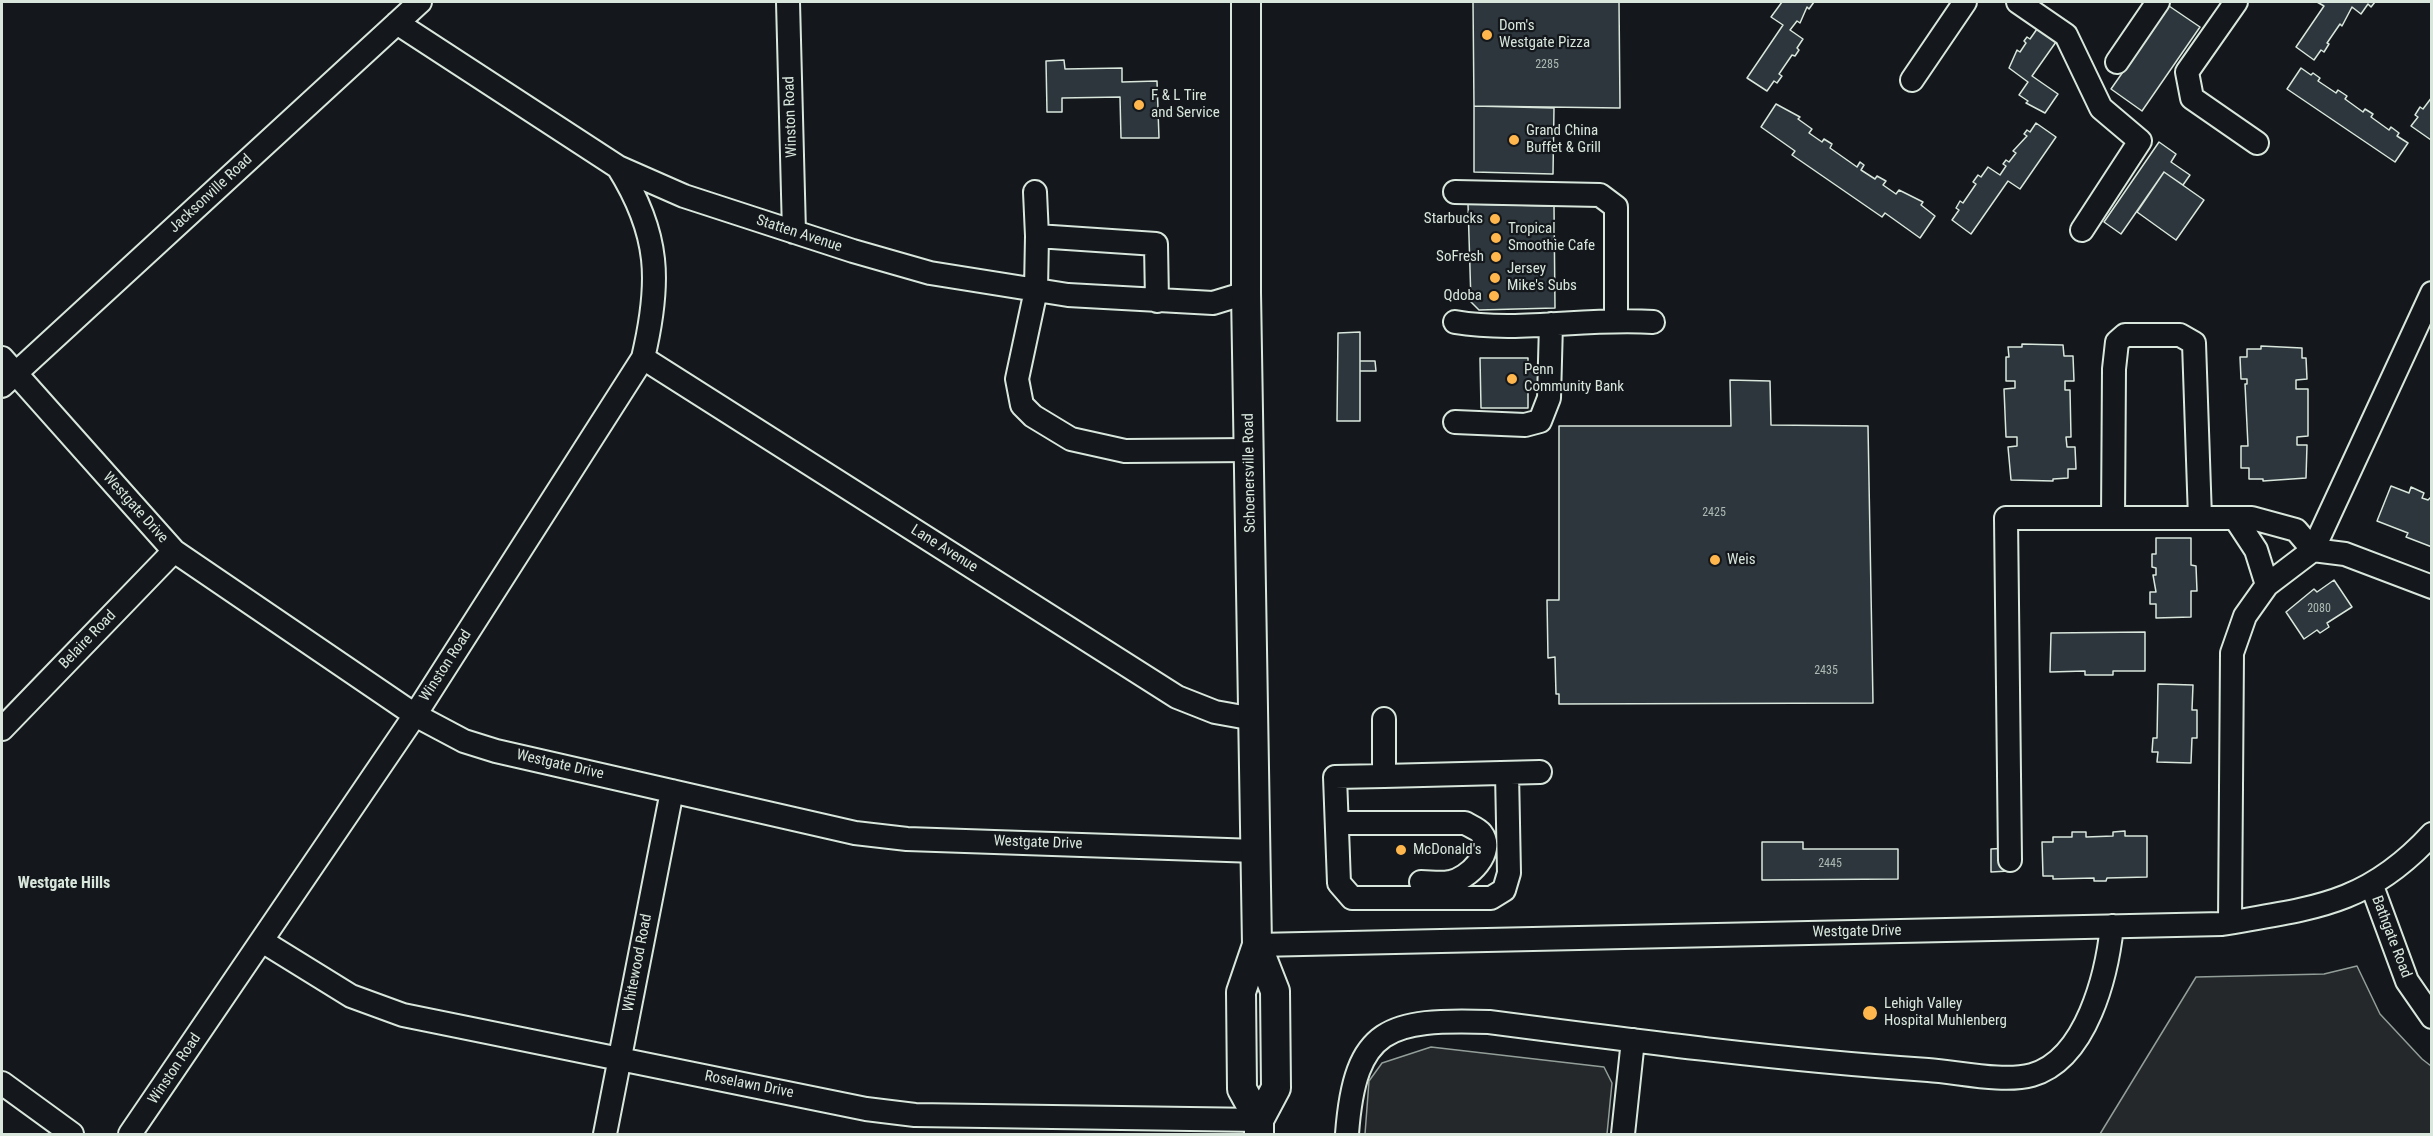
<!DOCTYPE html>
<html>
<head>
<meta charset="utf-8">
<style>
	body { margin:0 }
	#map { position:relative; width:2433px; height:1136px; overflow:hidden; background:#14181c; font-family:"Roboto Condensed",sans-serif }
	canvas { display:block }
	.frame { position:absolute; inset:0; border:3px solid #d8e6dc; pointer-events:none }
</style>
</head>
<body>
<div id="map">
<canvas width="2433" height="1136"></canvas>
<div class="frame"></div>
</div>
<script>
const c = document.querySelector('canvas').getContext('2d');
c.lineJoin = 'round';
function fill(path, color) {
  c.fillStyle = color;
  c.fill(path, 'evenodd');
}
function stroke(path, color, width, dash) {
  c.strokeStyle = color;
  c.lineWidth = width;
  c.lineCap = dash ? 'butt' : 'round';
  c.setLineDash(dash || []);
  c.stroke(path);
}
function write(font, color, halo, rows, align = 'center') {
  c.font = font + ' "Roboto Condensed",sans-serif';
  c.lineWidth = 4.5;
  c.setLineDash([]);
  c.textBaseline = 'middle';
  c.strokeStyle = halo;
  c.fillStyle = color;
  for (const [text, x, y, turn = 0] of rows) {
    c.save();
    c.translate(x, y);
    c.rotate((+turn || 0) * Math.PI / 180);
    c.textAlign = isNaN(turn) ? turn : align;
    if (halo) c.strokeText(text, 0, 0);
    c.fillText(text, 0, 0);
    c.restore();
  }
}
const parking = new Path2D(`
	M2357,966L2380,1014L2422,1059L2431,1066V1134H2100L2196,977L2324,974Z
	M1431,1047L1604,1067L1612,1083L1607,1134H1365L1369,1081L1382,1063Z`);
fill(parking, '#24282b');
stroke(parking, '#939e99', 1.5);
const building = new Path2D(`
	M1473,2H1619L1620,108L1474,106Z
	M1782,2H1814L1809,9L1807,7L1800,23L1797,21L1790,30L1803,39L1797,48L1799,50L1795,56L1792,55L1779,74L1782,76L1777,83L1774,81L1767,91L1747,78L1783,25L1771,17Z
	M2317,2H2375L2371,7L2368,4L2361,14L2352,7L2342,26L2340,24L2327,43L2329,44L2324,52L2321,50L2314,60L2296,47L2324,6Z
	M2169,6L2200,27L2142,111L2111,89Z
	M2037,29L2056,42L2032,76L2058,94L2045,113L2026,103L2028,101L2019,95L2028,82L2009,68L2017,50L2020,52L2026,43L2024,41L2027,37L2030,39Z
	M1064,60L1065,69L1122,68V82L1157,81L1159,138H1121L1120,97L1062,98V112H1047L1046,61Z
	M2301,68L2311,75L2313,73L2320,78L2318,81L2336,93L2338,90L2347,96L2345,99L2363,112L2365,109L2373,114L2371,117L2389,130L2391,127L2399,133L2397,136L2408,143L2395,162L2287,89Z
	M2432,97V140H2431L2411,126L2418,117L2415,115L2420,107L2423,109Z
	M1776,104L1800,117L1798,119L1812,129L1809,133L1822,142L1824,139L1832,144L1830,148L1857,167L1860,162L1864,165L1861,170L1875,179L1877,176L1886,181L1883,185L1896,194L1899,190L1923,202L1921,205L1935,216L1920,238L1885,213L1882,217L1792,155L1795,151L1761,127Z
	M1474,106L1554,108L1553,174L1474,172Z
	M2036,123L2056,137L2020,189L2008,181L1971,234L1952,220L1959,210L1956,208L1960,201L1963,203L1976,184L1973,182L1978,175L1981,177L1988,167L2000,175L2006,166L2003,164L2006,160L2009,162L2016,153L2013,151L2027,136L2024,134L2027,130L2030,132Z
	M2159,142L2176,154L2171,162L2190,175L2183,185L2164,172L2121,234L2104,222Z
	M2164,172L2204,200L2176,240L2137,212Z
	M1468,204L1554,206L1555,308L1479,310L1471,302Z
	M1360,332V421H1337L1338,333Z
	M2022,344L2063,345L2064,356H2073L2074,381H2065V390H2070L2071,437H2066L2067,447H2075L2076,469H2068V478L2053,479V481L2011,480L2008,447L2017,446V437H2006L2004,389L2015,388V381H2006V357H2009L2008,347H2022Z
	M2261,346L2302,348V358H2306L2307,379L2296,380V389H2308V436L2297,437V445H2307L2306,478L2263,481V479H2249V468H2241V446H2248L2245,384H2247V379H2241L2240,357H2247V349H2261Z
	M1480,358H1528V369H1544V390H1528V408H1481Z
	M1360,361H1375L1376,371H1360Z
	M1730,380L1770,381L1771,425L1868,426L1873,703L1559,704V694H1556L1555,657L1548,658L1547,600H1559V426H1731Z
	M2391,486L2409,493L2411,487L2424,493L2422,498L2428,500L2432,496V547L2406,537L2408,533L2377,521Z
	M2156,538H2191V565L2196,566L2197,591H2191V617L2156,618V604H2150V592H2156L2153,575H2156V568L2152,567V554H2156Z
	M2334,580L2352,607L2327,623L2329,627L2320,633L2317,630L2304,639L2286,612L2314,589L2317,592Z
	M2145,632V671H2113V675H2085V671L2050,672L2051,633Z
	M2158,684L2193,685L2192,710H2197V738H2192L2191,763L2157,762L2158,752H2152L2153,738H2157Z
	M2125,831V836H2147V877L2107,878L2106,881H2094V878L2053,879V876H2043L2042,842H2053V837H2072V832H2086V837L2113,836V832Z
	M1762,842H1803V849H1898V879L1762,880Z
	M2008,848L2009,871L1991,872V849Z`);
fill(building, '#2c363c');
stroke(building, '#d8e6dc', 1.5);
const minor = new Path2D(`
	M788,2L794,232
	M2018,2L2066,35L2101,108L2140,141L2082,230
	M2236,2L2187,72L2192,98L2257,143
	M397,23L618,167L684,196L853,251L930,273L1068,295L1213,303L1246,293
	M2117,62L2158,2
	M1912,80L1965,2
	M1035,192L1037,236
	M1455,192L1600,195L1616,207V319
	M1157,301L1156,244L1037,236L1036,290L1017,379L1022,405L1033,416L1071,439L1125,451L1249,450
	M1455,322C1520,333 1587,317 1653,322
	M2,358L174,551L415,715L464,741L496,751L855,833L907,839L1256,851
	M643,358L1177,697L1215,712L1254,719
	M2,386L420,2
	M1455,422L1525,425L1540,421L1549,398L1551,324
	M2113,518L2114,369L2117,342L2125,335H2180L2194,343L2200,518
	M2235,518L2256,550L2267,585
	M1384,719V776L1540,772
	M2,729L174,551
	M1384,776L1335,777L1339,883L1352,898H1491L1504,890L1509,873L1507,773
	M1337,823H1465C1470,826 1478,829 1481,833C1496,852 1468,879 1450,882C1441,884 1430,882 1421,882
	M2010,860L2006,518H2252L2296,530L2313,550L2432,293
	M2372,886L2407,981L2432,1017
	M2230,922L2232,653L2245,616L2267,585L2313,550L2345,554L2432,587
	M262,941L351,996L403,1015L866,1109L915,1115L1259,1120
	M1257,945L2222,924C2312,908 2366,906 2432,834
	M2,1083L72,1134
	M130,1134L415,715L643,358C661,282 660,234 618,167
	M605,1134L672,791
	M1347,1134C1355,1026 1389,1019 1489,1022C1635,1041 1781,1060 1928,1070C1958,1072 2003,1083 2032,1075C2087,1059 2107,974 2112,926
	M1623,1134L1633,1040`);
const major = new Path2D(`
	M1246,2V293L1257,945L1241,992L1242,1089L1259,1120V1134
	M1257,945L1275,991L1276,1088L1259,1120`);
stroke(minor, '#d8e6dc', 26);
stroke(major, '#d8e6dc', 32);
stroke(minor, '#14181c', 22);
stroke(major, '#14181c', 28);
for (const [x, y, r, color] of [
	[1487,35,6,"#ffb74d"],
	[1139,105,6,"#ffb74d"],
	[1514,140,6,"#ffb74d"],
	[1495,219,6,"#ffb74d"],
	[1496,238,6,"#ffb74d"],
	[1496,257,6,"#ffb74d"],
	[1495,278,6,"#ffb74d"],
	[1494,296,6,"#ffb74d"],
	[1512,379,6,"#ffb74d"],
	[1715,560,6,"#ffb74d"],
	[1401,850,6,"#ffb74d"],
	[1870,1013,8,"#ffb74d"]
]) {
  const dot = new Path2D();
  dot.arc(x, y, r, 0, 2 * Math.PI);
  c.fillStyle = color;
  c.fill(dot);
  stroke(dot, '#14181c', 2);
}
write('12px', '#adbab4', null, [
	["2285",1547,65],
	["2425",1714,513],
	["2080",2319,609],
	["2435",1826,671],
	["2445",1830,864]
]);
write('15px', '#d8e6dc', '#14181c', [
	["Dom's",1499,26],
	["Westgate Pizza",1499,43],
	["F & L Tire",1151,96],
	["and Service",1151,113],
	["Grand China",1526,131],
	["Buffet & Grill",1526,148],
	["Starbucks",1483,219,"right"],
	["Tropical",1508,229],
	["Smoothie Cafe",1508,246],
	["SoFresh",1484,257,"right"],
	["Jersey",1507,269],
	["Mike's Subs",1507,286],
	["Qdoba",1482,296,"right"],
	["Penn",1524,370],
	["Community Bank",1524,387],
	["Weis",1727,560],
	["McDonald's",1413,850],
	["Lehigh Valley",1884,1004],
	["Hospital Muhlenberg",1884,1021]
], 'left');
write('15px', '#d8e6dc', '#14181c', [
	["Winston Road",791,117,-92],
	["Jacksonville Road",211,194,-43],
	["Statten Avenue",799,234,18],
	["Schoenersville Road",1250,473,-91],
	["Westgate Drive",135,508,48],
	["Lane Avenue",944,549,32],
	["Belaire Road",88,640,-46],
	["Winston Road",446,666,-57],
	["Westgate Drive",560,765,13],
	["Westgate Drive",1038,843,2],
	["Westgate Drive",1857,932,-1],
	["Bathgate Road",2391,937,69],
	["Whitewood Road",638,963,-79],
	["Winston Road",175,1069,-56],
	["Roselawn Drive",749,1085,11]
]);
write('bold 16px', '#d8e6dc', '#14181c', [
	["Westgate Hills",64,884]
]);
</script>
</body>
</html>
